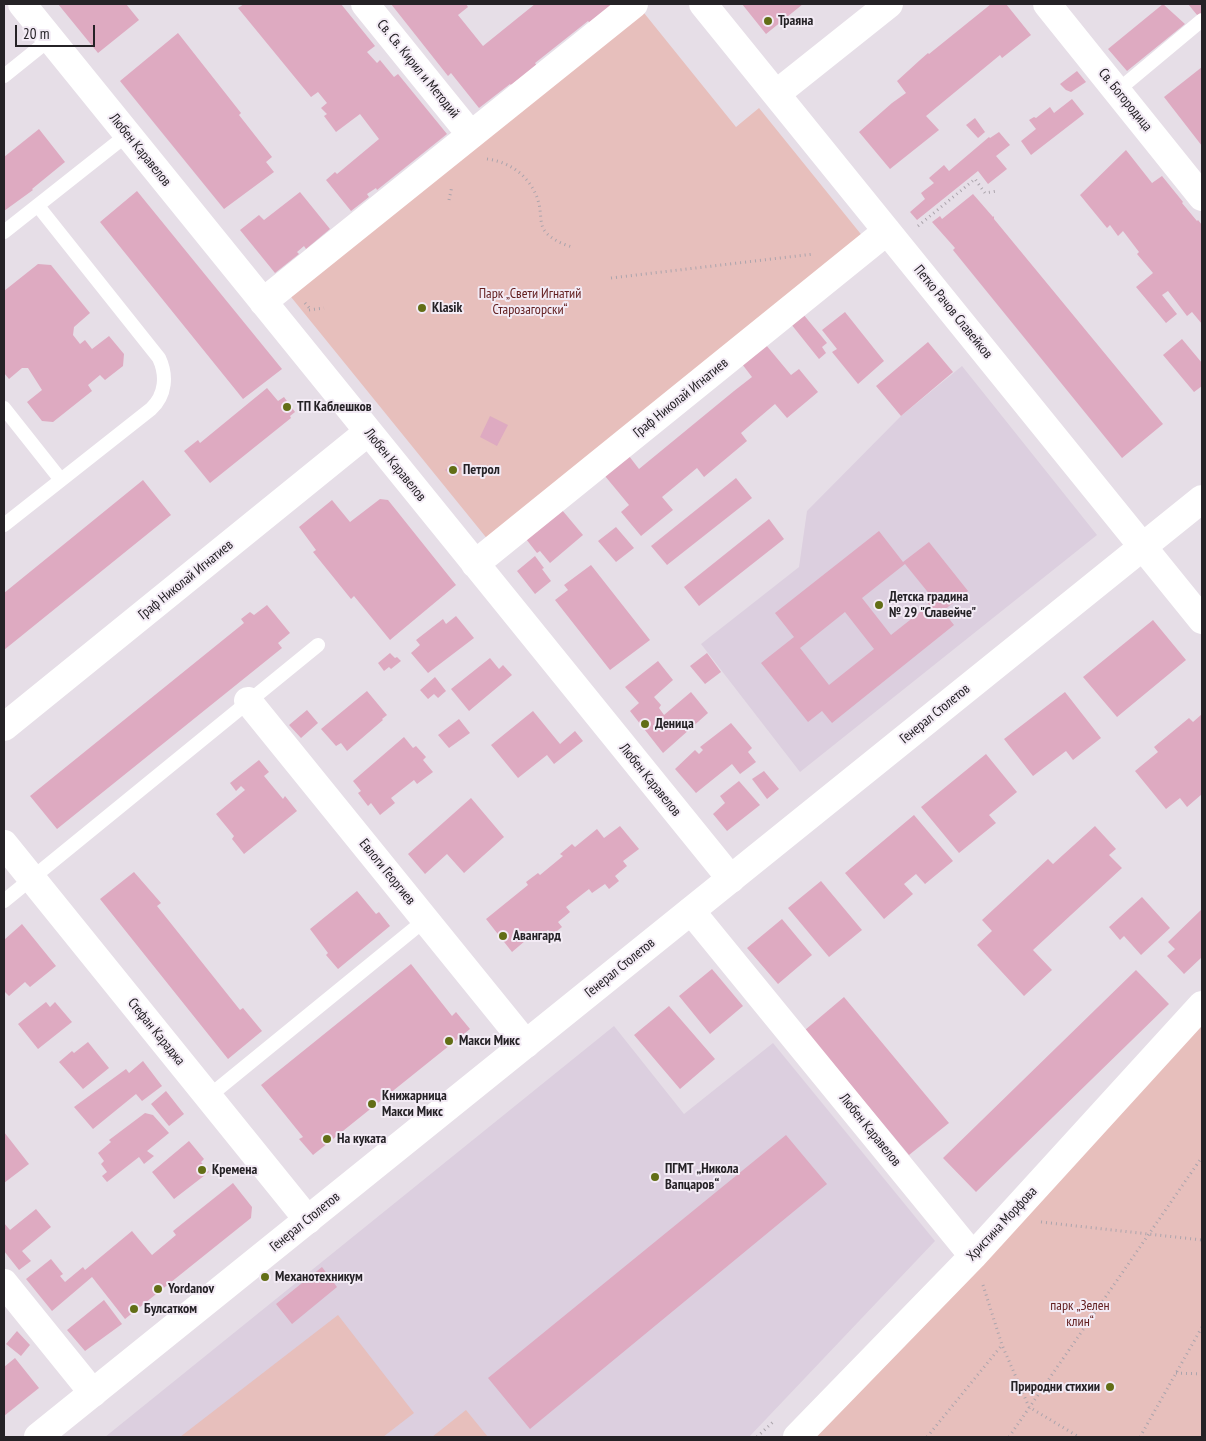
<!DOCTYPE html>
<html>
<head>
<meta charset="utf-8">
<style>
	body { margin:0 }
	#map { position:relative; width:1206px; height:1441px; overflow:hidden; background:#e6dee7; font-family:"PT Sans Narrow",sans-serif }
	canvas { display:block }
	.frame { position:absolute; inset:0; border:5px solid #252226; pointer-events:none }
	.scale { position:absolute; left:15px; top:25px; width:80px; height:22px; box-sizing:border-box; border:2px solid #252226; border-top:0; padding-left:6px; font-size:15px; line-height:18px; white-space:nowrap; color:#252226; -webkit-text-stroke:4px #f3ebf5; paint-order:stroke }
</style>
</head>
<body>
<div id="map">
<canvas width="1206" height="1441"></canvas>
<div class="frame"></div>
<div class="scale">20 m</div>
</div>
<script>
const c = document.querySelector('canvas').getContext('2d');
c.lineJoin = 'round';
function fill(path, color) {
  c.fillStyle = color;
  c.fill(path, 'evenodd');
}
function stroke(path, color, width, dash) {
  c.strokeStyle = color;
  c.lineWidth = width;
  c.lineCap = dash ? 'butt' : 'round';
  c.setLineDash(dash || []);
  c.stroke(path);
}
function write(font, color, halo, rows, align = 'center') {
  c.font = font + ' "PT Sans Narrow",sans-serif';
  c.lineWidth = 4;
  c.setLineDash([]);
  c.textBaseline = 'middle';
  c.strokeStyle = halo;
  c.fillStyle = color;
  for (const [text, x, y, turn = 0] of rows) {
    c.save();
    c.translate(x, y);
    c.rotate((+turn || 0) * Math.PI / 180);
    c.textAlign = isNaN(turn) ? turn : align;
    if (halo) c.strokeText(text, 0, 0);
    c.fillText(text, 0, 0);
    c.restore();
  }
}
fill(new Path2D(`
	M962,366L1097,535L800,772L701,644L799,567L807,511L901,416Z
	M614,1026L684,1114L773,1043L935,1241L749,1437H105Z`), '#dccfdf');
fill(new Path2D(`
	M640,8L736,127L759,108L864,238L489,541L287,292Z
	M1202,1006V1437H795Z
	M338,1315L414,1413L383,1437H180Z
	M466,1410L488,1437H432Z`), '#e7bfbc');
fill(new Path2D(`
	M58,4H126L139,20L98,53Z
	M244,4H341L375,46L367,52L377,63L380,60L394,77L398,74L447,134L377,190L376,188L367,194L369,197L351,211L326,180L335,172L337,174L379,139L360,114L336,132L324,116L327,114L321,108L327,103L318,92L311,97L238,8Z
	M391,4H466L468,7L458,15L483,46L535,4H614L590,23L588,21L535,63L537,66L511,85L510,84L479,108L451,73L448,76Z
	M742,4H803L766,34Z
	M991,4H1006L1031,35L1002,58L1000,55L926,116L939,130L890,169L859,132L892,103L906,93L897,81L920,60L928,53L929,54Z
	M1163,4L1185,24L1127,71L1108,49Z
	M1188,4H1202V21Z
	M178,33L241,113L239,115L272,157L266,162L274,172L224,209L120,81Z
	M1202,67V146L1164,97Z
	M1077,71L1086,82L1071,92L1066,90L1060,84Z
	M1072,99L1084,114L1031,155L1021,141L1036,129L1029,120L1034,117L1036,118L1050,107L1054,113Z
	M975,118L985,132L978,138L966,125Z
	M39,129L65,162L32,189L33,190L4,211V157Z
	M999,132L1010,145L996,156L1007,169L988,184L978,171L917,220L910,212L925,199L921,193L934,183L929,178L944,165L949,171L989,137L990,138Z
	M1126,150L1152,183L1162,176L1183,202L1182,203L1197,221L1198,220L1202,225V324L1192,312L1187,316L1168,291L1162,295L1177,314L1166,323L1136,287L1153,273L1137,254L1139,252L1123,231L1118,236L1110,225L1107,228L1080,195Z
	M137,191L282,369L243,399L100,222Z
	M300,192L330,229L306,249L304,246L297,252L299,254L275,273L240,230L259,215L264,220Z
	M973,194L993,217L994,216V219L1163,424L1122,458L953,250L955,248L932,222L940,216L942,219Z
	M38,264L51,265L90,313L74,327L73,335L80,344L85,340L92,349L109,336L124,354L123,366L105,380L100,375L88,385L92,391L53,422L42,421L27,402L42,390L28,368H22L9,379L4,373V291Z
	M845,312L884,361L858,384L832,352L837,349L822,330Z
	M803,314L827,343L822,347L826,353L819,359L791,324Z
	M1182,339L1202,363V386L1194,392L1163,355Z
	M928,342L953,372L901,416L876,386Z
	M766,345L791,375L799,369L818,392L787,418L775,404L741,433L747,441L704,477L697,468L662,497L673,510L641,536L621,512L629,505L605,476L629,456L639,469L734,391L752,377L742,364Z
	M267,388L278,401L284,397L295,412L290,416L291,418L210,483L184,451L198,440L200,443Z
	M490,416L508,425L497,446L480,437Z
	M455,462L462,469L453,477L445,470Z
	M736,478L752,498L667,565L651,546Z
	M143,480L171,515L4,650V593Z
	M380,499L388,500L456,585L390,640L354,596L351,599L313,552L316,550L299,527L332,500L350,522Z
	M562,510L583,535L550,563L540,551L537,553L526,539Z
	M769,519L784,539L699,606L684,587Z
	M616,527L634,548L616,562L598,541Z
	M879,531L903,562L929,542L968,591L943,611L954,625L832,723L822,711L808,722L761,663L794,637L775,613ZM905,564L931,596L926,600L929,605L891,635L862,598ZM845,612L874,649L829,685L800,648Z
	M535,556L544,568L542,569L551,581L535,594L517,571Z
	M591,565L650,640L610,670L555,600L568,590L564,585Z
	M267,605L290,633L278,643L282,648L57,829L30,796L244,623L241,619L250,612L254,615Z
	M456,616L474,638L428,673L411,653L420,645L416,640L443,619L446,624Z
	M1153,620L1186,660L1117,717L1083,677Z
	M390,653L395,658L397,657L401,661L391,669L389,667L384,671L378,663Z
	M707,653L721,672L705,684L690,666Z
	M490,658L499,669L503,665L512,675L469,711L451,689Z
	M658,661L673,680L654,697L661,705L659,708L664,715L691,692L708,713L663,753L630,711L639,703L625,687Z
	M435,677L446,691L438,698L434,694L428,699L420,690Z
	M367,691L387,715L382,719L383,720L347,751L341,743L336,746L321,729Z
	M1065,692L1101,738L1073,760L1066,751L1033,776L1004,739Z
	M307,710L318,723L301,738L289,725Z
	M533,711L560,744L575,731L583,741L554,764L547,755L518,778L491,745Z
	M1202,714V794L1187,807L1180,798L1166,809L1135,771L1158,752L1154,747L1189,718L1193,722Z
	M459,719L470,733L449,748L438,735Z
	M731,723L752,748L748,752L756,762L740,774L732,764L696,793L675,769L695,750L699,754L703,750L700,747Z
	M404,737L413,748L416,746L426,757L423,760L433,772L417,784L414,780L391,798L395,803L380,815L371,803L368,806L358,793L361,791L353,781Z
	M986,754L1017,792L989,815L996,823L959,853L921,807Z
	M259,760L269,772L264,776L283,799L285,796L297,811L244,854L232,839L234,836L216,814L245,790L241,786L236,791L230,783Z
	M764,771L779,789L767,799L752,779Z
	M739,781L760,805L727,831L713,814L725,803L720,796Z
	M471,798L504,837L464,873L447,854L425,874L408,854Z
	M914,815L953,861L925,884L916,874L904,884L913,894L884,919L845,873Z
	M620,826L639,849L623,861L627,866L615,876L619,881L609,889L605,884L592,893L589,889L566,907L570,912L558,922L562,927L552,935L548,930L536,940L532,935L512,952L486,919L528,885L526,882L538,873L540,875L563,856L560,854L572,844L575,847L597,829L604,838Z
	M1095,826L1116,849L1109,855L1122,868L1033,950L1052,970L1024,996L977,945L992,931L982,920L1048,859L1053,864Z
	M134,872L161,903L157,906L240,1010L243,1008L262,1031L228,1059L100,899Z
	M821,881L862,930L829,957L788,908Z
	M357,891L376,914L379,912L390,926L338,969L326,955L328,953L310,929Z
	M1142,897L1170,928L1141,955L1124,936L1120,940L1109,927Z
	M1202,909V957L1184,974L1167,956L1175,949L1168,942Z
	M782,919L812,955L778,984L747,948Z
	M22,924L56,966L30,987L25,982L9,996L4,991V940Z
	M411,964L452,1016L456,1012L470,1029L313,1155L299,1139L303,1137L261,1085Z
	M712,969L743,1006L710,1034L679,996Z
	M1136,970L1169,1004L976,1192L943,1158Z
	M844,997L949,1123L909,1155L805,1030Z
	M46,1002L50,1007L55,1002L72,1022L38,1049L18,1024Z
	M669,1006L715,1059L680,1089L634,1035Z
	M88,1042L109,1068L83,1089L59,1062L72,1051L74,1053Z
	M143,1061L162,1086L142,1101L136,1094L93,1129L74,1107L126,1069L129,1073Z
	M166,1091L184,1114L169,1126L151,1104Z
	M145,1113L153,1115L169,1133L147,1151L154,1156L144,1164L139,1157L107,1182L102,1176L107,1172L101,1164L104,1161L98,1153L111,1142L109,1140Z
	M4,1132L29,1164L4,1183Z
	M786,1135L827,1184L530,1429L488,1378Z
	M189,1141L204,1159L201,1162L209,1172L174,1199L152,1172Z
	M233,1183L252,1207L251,1218L125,1319L92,1277L52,1311L26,1279L51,1259L63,1274L60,1276L65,1282L83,1267L85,1270L132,1231L152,1255L176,1235L173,1231Z
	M36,1209L51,1227L22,1251L31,1261L19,1270L4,1251V1223L10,1230Z
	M322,1267L337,1287L292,1324L276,1304Z
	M104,1300L122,1324L85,1351L67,1330Z
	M17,1331L30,1345L21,1356L6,1344Z
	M15,1358L39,1388L4,1416V1367Z`), '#deaac1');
stroke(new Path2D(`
	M487,159C512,162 533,179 539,204C541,212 540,221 543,228C548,238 562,244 572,247
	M449,200L452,186
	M918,226L975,179L985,193L997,191
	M611,278L814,254
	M305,303L311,310
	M309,310L324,308
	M1041,1222L1202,1240
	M983,1285L1002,1345L1029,1407L1079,1437
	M1176,1373L1202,1374
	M757,1437L774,1421
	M927,1437L1002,1345
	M1009,1437L1202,1157
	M1140,1437L1202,1327`), '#aba4ac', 3, [1, 4]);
stroke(new Path2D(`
	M4,76L50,39
	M1117,91L1202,20
	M4,232L128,134
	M4,408L61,480
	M4,525L151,409C166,395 167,375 159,358L38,206
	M4,901L318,645
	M208,1097L425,920`), '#fff', 14);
stroke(new Path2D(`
	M22,4L731,879
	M365,4L471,135
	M703,4L1202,620
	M1047,4L1202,197
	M776,94L889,4
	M263,302L634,4
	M475,564L887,231
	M248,701L526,1044
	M4,727L368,432
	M4,844L308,1220
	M691,911L973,1256
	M4,1283L93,1393
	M797,1437L973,1256L1202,1005`), '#fff', 28);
stroke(new Path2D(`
	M38,1437L1202,499`), '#fff', 28);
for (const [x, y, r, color] of [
	[768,21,5,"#626e16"],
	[422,308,5,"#626e16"],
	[287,407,5,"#626e16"],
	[453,470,5,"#626e16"],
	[879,605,5,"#626e16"],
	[645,724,5,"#626e16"],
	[503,936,5,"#626e16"],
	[449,1041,5,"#626e16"],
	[372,1104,5,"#626e16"],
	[327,1139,5,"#626e16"],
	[202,1170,5,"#626e16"],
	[655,1177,5,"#626e16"],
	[265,1277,5,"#626e16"],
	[158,1289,5,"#626e16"],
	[134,1309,5,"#626e16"],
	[1110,1387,5,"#626e16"]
]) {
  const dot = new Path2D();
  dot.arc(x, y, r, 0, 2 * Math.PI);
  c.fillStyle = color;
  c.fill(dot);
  stroke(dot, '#f3ebf5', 2);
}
write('bold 14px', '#252226', '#f3ebf5', [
	["Траяна",778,21],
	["Klasik",432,308],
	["ТП Каблешков",297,407],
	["Петрол",463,470],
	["Детска градина",889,597],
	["№ 29 \"Славейче\"",889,613],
	["Деница",655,724],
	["Авангард",513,936],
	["Макси Микс",459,1041],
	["Книжарница",382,1096],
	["Макси Микс",382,1112],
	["На куката",337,1139],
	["ПГМТ „Никола",665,1169],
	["Вапцаров“",665,1185],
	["Кремена",212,1170],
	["Механотехникум",275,1277],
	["Yordanov",168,1289],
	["Булсатком",144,1309],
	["Природни стихии",1100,1387,"right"]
], 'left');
write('14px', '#252226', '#f3ebf5', [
	["Св. Св. Кирил и Методий",418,69,51],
	["Св. Богородица",1125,100,51],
	["Любен Каравелов",140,150,51],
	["Петко Рачов Славейков",953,312,51],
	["Граф Николай Игнатиев",681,398,-39],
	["Любен Каравелов",395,465,51],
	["Граф Николай Игнатиев",186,580,-39],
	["Генерал Столетов",935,714,-39],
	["Любен Каравелов",650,780,51],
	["Евлоги Георгиев",387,872,51],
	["Генерал Столетов",620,968,-39],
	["Стефан Караджа",156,1032,51],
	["Любен Каравелов",870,1130,51],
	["Генерал Столетов",305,1222,-39],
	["Христина Морфова",1002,1224,-47]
]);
write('14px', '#642122', '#f3ebf5', [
	["Парк „Свети Игнатий",530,294],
	["Старозагорски“",530,310],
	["парк „Зелен",1080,1306],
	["клин“",1080,1322]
]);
</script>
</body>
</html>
